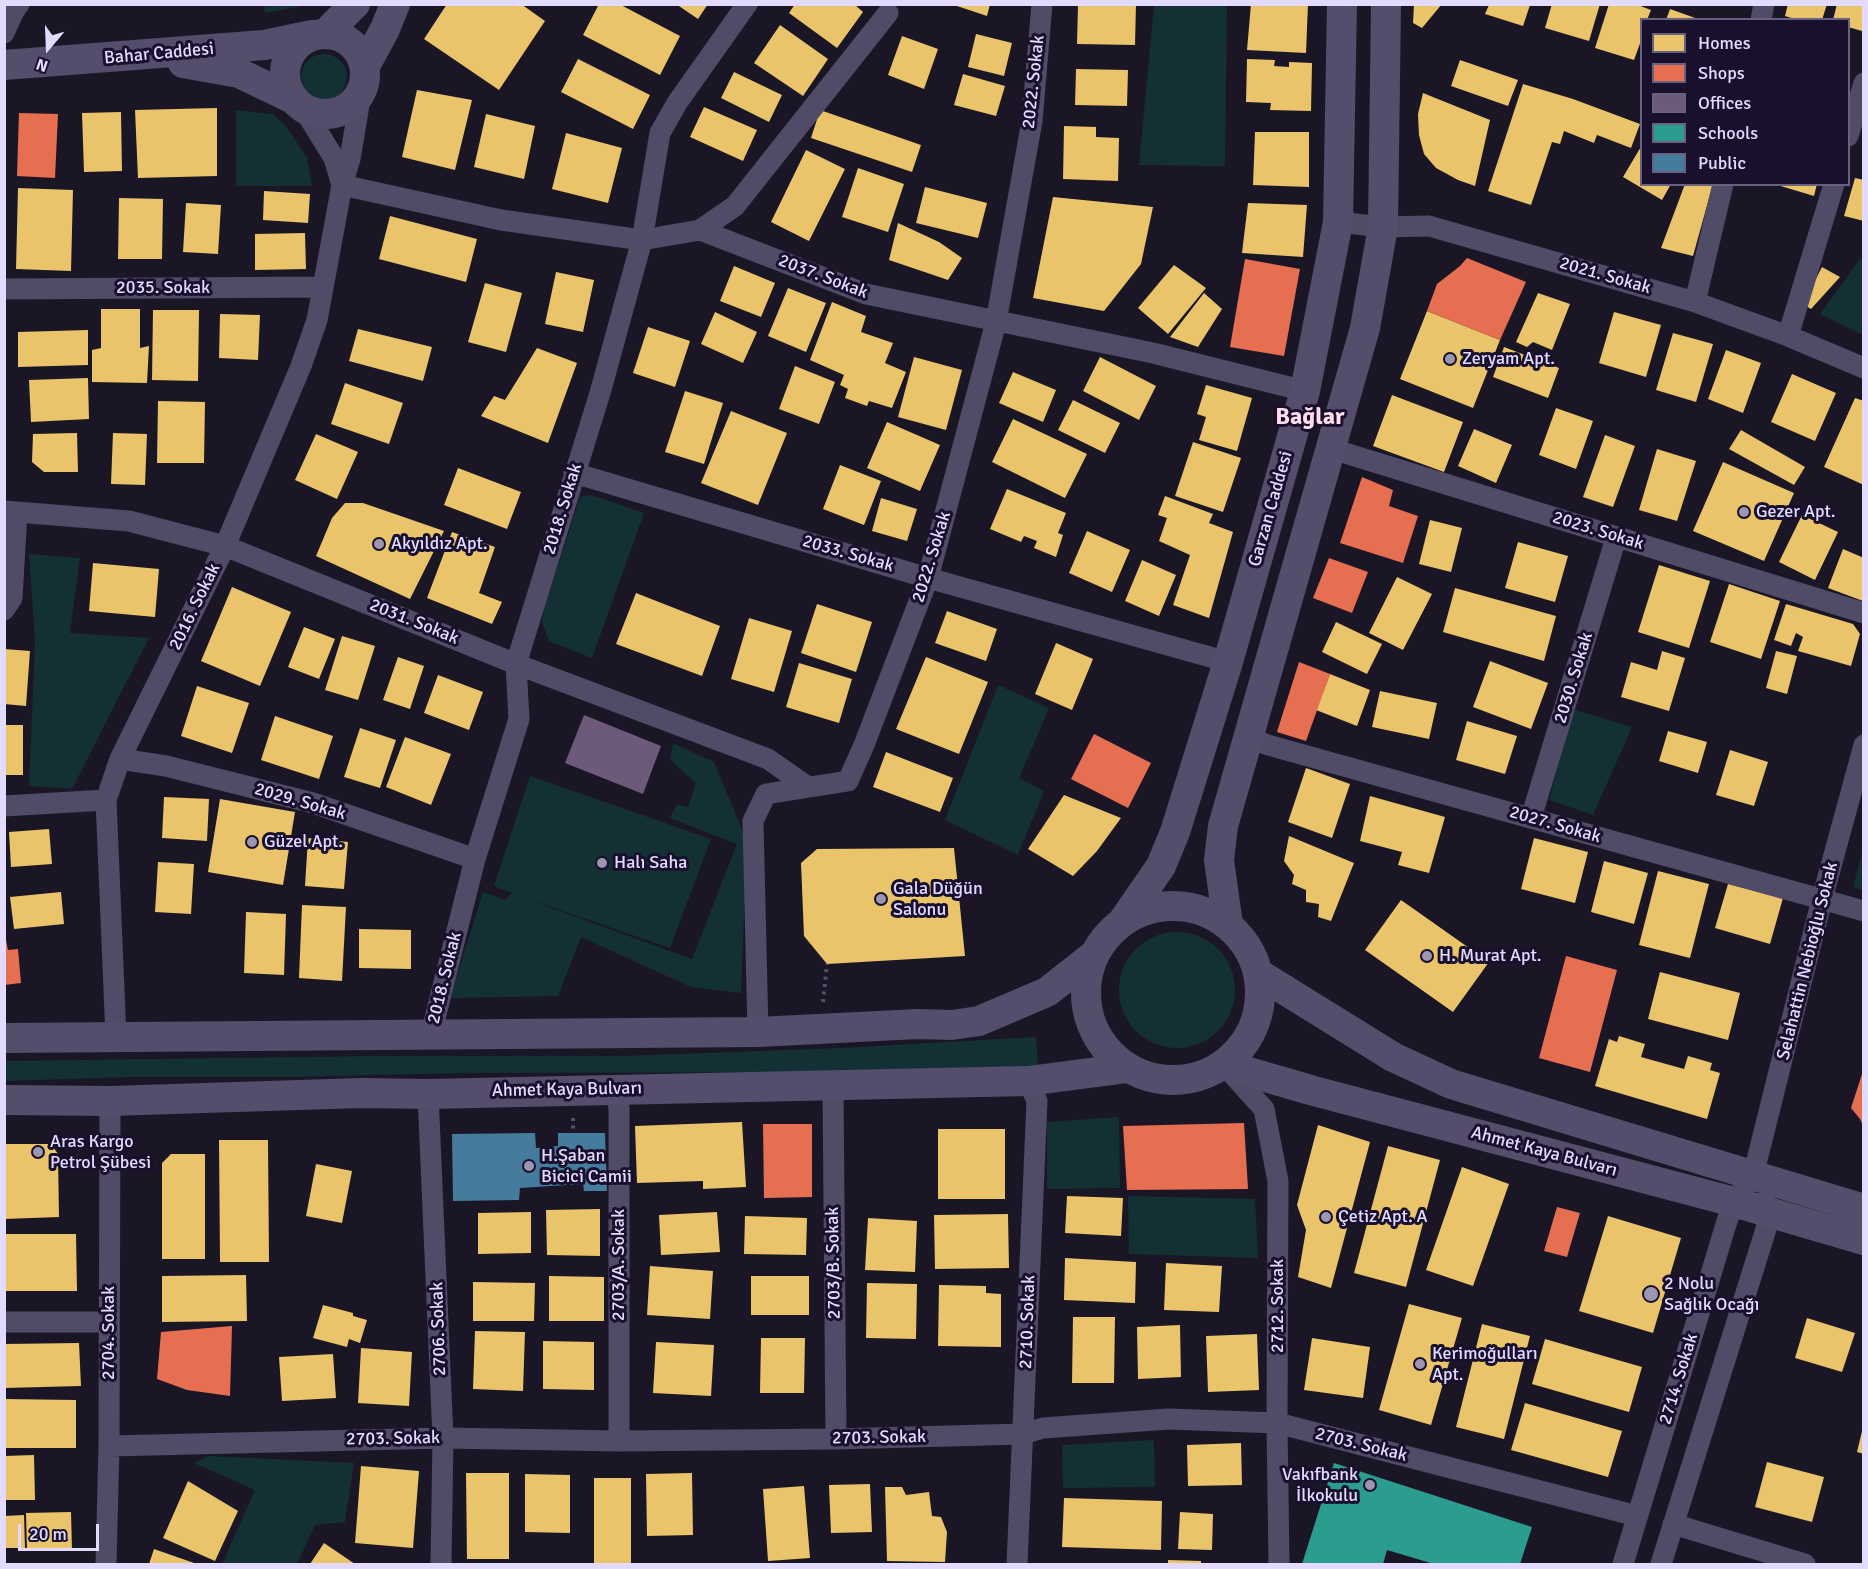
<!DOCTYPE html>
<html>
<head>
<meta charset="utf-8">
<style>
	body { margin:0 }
	#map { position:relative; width:1868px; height:1569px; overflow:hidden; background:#1b1626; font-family:Signika,sans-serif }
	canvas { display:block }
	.frame { position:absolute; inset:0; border:6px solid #e3dbff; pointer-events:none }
	.legend { position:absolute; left:1640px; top:18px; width:210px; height:168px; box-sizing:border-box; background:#18102c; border:2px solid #696180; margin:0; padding:8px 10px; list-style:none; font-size:18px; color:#e3dbff }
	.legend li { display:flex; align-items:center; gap:12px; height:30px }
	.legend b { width:30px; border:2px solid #696180 }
	.north { position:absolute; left:18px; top:18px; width:60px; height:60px; -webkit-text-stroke:4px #18102c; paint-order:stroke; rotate:199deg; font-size:16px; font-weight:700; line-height:24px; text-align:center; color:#e3dbff }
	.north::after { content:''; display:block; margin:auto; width:21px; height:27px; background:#e3dbff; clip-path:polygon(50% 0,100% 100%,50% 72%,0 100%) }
	.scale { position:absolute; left:18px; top:1524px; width:81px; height:27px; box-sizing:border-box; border:3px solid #e3dbff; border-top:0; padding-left:8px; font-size:18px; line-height:21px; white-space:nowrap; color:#e3dbff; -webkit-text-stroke:4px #18102c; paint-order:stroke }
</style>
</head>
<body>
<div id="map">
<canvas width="1868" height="1569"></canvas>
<div class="frame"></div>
<ul class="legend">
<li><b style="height:16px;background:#e9c46a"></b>Homes</li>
<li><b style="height:16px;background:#e76f51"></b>Shops</li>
<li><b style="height:16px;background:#6d597a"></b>Offices</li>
<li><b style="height:16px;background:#2a9d8f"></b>Schools</li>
<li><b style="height:16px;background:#457b9d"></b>Public</li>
</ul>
<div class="north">N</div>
<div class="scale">20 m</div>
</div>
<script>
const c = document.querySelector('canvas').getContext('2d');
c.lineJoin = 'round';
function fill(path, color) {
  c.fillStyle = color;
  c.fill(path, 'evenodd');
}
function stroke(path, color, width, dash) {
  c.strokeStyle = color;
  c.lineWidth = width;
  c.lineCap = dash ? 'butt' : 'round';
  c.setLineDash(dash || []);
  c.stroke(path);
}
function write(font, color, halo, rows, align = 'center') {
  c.font = font + ' Signika,sans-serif';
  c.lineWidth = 6;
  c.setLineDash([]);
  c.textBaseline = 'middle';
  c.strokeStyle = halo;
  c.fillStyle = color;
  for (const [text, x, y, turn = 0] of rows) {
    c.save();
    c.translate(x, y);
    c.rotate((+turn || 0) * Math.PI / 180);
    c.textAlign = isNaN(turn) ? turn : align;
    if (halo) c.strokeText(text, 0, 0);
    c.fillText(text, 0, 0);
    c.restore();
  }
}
fill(new Path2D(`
	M264,5V4L308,5L265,13Z
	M1154,5H1227L1225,166L1139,165Z
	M301 77a23 23 0 1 1 46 0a23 23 0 1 1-46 0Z
	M236,110L272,114L286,126L307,158L312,186H236Z
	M1860,259L1864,260L1863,335L1820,314Z
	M592,495L644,513L592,658L549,641L542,622L544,609L580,497Z
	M29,554L80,558L70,633L149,638L72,789L29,786L35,641Z
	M998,685L1049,708L1019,778L1044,791L1018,855L945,820Z
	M1573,709L1632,727L1593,815L1549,800Z
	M673,743L714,762L747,841L741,993L691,987L581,937L558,996L450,998L483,892L505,900L512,893L494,886L530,776L711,839L670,948L516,895L692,959L737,844L670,818L677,805L688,807L696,783L670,760Z
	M1863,850V890L1853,887Z
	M1119 990a58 58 0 1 1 116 0a58 58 0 1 1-116 0Z
	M1036,1037L1038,1068L843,1072L469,1073L285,1077H131L5,1081V1061L376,1056H622L842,1048Z
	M1119,1117L1120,1188L1047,1189V1122Z
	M1128,1196L1255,1199L1258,1258L1129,1254Z
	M1154,1440L1155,1487L1063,1488L1062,1445Z
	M208,1456L354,1463L345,1522L315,1525L297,1564H222L255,1490L194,1463Z`), '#133035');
fill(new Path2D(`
	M447,4H521L545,21L499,90L424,39Z
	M599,4H619L680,36L660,75L583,35Z
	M676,4H708L698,19Z
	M795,4H854L863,12L837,48L789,13Z
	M951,4H990L987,16Z
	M1078,4H1136L1135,45L1077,44Z
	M1251,4H1308L1306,53L1247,50Z
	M1414,4H1442L1422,28L1413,23Z
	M1552,4H1600L1589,41L1545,28Z
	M1609,4H1635L1651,10L1647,20H1642V38L1634,60L1595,48Z
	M1788,4H1827L1822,20H1798L1785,16Z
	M1837,4H1864L1862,31L1848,27V20H1833Z
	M1489,5H1530L1523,26L1485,14Z
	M1670,9L1698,19V20H1666Z
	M780,25L828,59L803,96L754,63Z
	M976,34L1012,43L1004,76L968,67Z
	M902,36L938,49L924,89L888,75Z
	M578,59L650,95L633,129L561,92Z
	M1247,59L1275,60L1274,66L1289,67V62L1312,63L1311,111L1270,110L1271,103L1246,102Z
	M1460,60L1518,80L1508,106L1451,86Z
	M1076,69L1128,70L1127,106L1075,105Z
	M734,72L782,95L769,122L721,98Z
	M963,74L1005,86L996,116L954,105Z
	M1523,84L1573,99L1640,124L1631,148L1597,135L1594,143L1564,131L1560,144L1552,142L1531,205L1488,191Z
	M417,90L472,100L455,170L402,157Z
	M1423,93L1490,120L1475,186L1458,180L1436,168L1424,154L1419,135L1418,114Z
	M704,107L757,130L743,161L690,137Z
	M217,108V176L138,178L135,110Z
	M820,110L921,145L912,172L811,138Z
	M121,112L122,171L84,172L82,113Z
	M486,114L535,126L524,179L474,167Z
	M1064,126L1096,127V137L1119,138L1118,181L1063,179Z
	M1255,132H1309V187L1253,185Z
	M566,133L622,148L608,203L552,189Z
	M1642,145V184H1671L1662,200L1623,177Z
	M806,150L845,169L809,241L771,222Z
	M858,168L904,184L888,232L842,217Z
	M1855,178L1864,180V221L1844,216Z
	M1685,184H1713L1693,256L1661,248Z
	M1774,184H1817L1814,196Z
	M925,187L987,203L978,238L916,223Z
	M18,188L73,190L71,271L16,269Z
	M264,191L310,194L308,223L263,220Z
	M1053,197L1153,207L1141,264L1104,311L1033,298Z
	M119,198L163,199L162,259H118Z
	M186,203L221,205L218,254L183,252Z
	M1248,203L1307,205L1303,257L1242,253Z
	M390,216L477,239L466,282L379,259Z
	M898,223L939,242L962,258L948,280L889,260Z
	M305,233L306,269L255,270V234Z
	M1174,265L1206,288L1168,334L1138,308Z
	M734,266L775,283L761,317L720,301Z
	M1822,267L1840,277L1811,309L1803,304Z
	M556,272L594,280L583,332L545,324Z
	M485,283L522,293L506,352L468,342Z
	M788,288L826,303L806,352L768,336Z
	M1204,293L1222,309L1198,347L1170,337Z
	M1538,293L1570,304L1552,350L1533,342L1527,347L1516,342Z
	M832,302L866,316L861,332L893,343L885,363L906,372L892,408L869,401L867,406L845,398L848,389L840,385L844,375L810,360Z
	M101,309H140V348L149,346L147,383L92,382V350L101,348Z
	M153,310H199L198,381L152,380Z
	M1427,311L1500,340L1473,408L1400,379Z
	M715,312L757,332L743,363L701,344Z
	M1614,312L1661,325L1646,377L1599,363Z
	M220,314L260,315L258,360L219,358Z
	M648,327L690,341L675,387L633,373Z
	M358,329L432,347L423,381L349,361Z
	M88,330V365L18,367V332Z
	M1673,333L1713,344L1696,402L1656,390Z
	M1504,347L1559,368L1548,398L1493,377Z
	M537,348L577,363L548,443L481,416L494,396L505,400Z
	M1726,350L1761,363L1743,413L1708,399Z
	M914,357L962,370L946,430L898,417Z
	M1100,357L1156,386L1139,420L1083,391Z
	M795,366L835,382L819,424L779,409Z
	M1013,372L1056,390L1043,422L999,403Z
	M1792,374L1836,393L1815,441L1771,422Z
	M88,378L89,419L31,422L29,380Z
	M345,383L403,403L389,444L331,424Z
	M1206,385L1252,398L1237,451L1199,440L1206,417L1197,414Z
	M685,391L723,403L704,464L665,452Z
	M1392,395L1463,422L1444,472L1373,446Z
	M1855,398L1864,401V485L1824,467Z
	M1073,400L1120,423L1105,453L1058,430Z
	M158,401L205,402L204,463H157Z
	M1556,408L1593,421L1576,469L1539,455Z
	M731,411L787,433L758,505L701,483Z
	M1013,419L1087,454L1065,498L992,462Z
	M887,422L940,445L920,491L867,468Z
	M1474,429L1512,445L1496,483L1458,466Z
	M1741,430L1805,467L1794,485L1729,449Z
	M77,433L78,472H44L32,462L33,434Z
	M113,433L147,434L145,485L111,484Z
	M316,434L358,452L337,499L295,480Z
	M1605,435L1635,446L1613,507L1583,497Z
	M1193,442L1241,458L1223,512L1175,496Z
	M1657,449L1696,461L1677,521L1639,510Z
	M1723,462L1794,493L1764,561L1693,531Z
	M840,465L881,481L864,525L823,509Z
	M458,468L521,492L507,529L444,505Z
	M1007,489L1066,513L1058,533L1063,535L1056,557L1034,548L1037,541L1024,536L1021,542L990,529Z
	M1165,496L1213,514L1209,523L1233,532L1209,618L1173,605L1190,555L1159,541L1167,518L1158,515Z
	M881,498L917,509L907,541L872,531Z
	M345,503H363L444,531L410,599L316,556L332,518Z
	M1802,515L1838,532L1815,580L1779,562Z
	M1430,520L1462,528L1451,572L1419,564Z
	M1087,531L1130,550L1112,592L1069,573Z
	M452,532L495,547L479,593L502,602L492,624L427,598Z
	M1518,542L1568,556L1555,602L1505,588Z
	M1843,549L1864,558L1863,601L1828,588Z
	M1142,560L1176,575L1159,616L1125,601Z
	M93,563L159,569L155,617L89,611Z
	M1659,565L1710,581L1689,648L1638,632Z
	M1397,577L1432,594L1403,650L1369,633Z
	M1729,584L1780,601L1761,659L1710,642Z
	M232,587L291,612L260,686L201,661Z
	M1455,588L1556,616L1544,661L1443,632Z
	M636,593L720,626L702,676L616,644Z
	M817,604L872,622L856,672L801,653Z
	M1786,604L1853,624L1860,634L1851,666L1798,651L1803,637L1796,633L1791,646L1774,640Z
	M947,611L997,629L986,661L935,643Z
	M749,618L792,631L774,692L731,679Z
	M1336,622L1382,644L1367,674L1322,652Z
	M304,627L335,639L319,679L288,667Z
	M342,636L375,646L358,700L325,690Z
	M1056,643L1093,659L1072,710L1035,694Z
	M4,649L30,651L26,706L4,704Z
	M1662,651L1685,658L1669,711L1621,697L1631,662L1657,670Z
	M1776,651L1797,656L1787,694L1766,688Z
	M398,657L424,666L410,709L383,700Z
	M926,657L988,682L959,754L896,729Z
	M1490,661L1548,683L1531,729L1473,707Z
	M799,663L852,679L839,723L786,707Z
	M1330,674L1370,690L1357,726L1316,710Z
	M438,675L483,692L469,730L424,713Z
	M197,686L249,703L232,753L181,736Z
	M1380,691L1437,703L1429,739L1372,727Z
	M275,716L333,736L319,779L261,760Z
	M1467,721L1517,736L1505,774L1456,760Z
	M4,725H23V775H4Z
	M360,728L396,740L380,788L344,777Z
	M1668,731L1707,742L1698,773L1659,761Z
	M405,737L451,754L431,805L386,787Z
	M1730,750L1768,762L1754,806L1716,795Z
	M886,752L953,778L940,812L873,787Z
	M1306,768L1350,784L1332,838L1288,822Z
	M1064,795L1121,818L1097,851L1073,876L1028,849Z
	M1370,796L1445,817L1429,873L1398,865L1402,852L1360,841Z
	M164,797L209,799L207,841L162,838Z
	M220,799L295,812L283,885L208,872Z
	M49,829L52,864L11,867L9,832Z
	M1289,836L1354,863L1331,921L1318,917L1319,904L1306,902V890L1292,884L1294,875L1284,861Z
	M308,838L348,842L344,889L305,886Z
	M1534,838L1588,852L1575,903L1521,889Z
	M954,848L965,956L827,964L804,936L801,863L817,849Z
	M1604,861L1648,873L1634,924L1591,912Z
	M158,862L194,864L191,914L155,912Z
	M1658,871L1709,884L1690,958L1639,945Z
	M1728,884L1783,898L1770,944L1715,928Z
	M61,892L64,924L14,929L10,897Z
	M1401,900L1489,962L1453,1012L1365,950Z
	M302,905L346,907L342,981L299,978Z
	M246,912L286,914L284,975L244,973Z
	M359,929L411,930V969L359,968Z
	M1660,972L1740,993L1728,1040L1648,1019Z
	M1619,1036L1645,1044L1641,1057L1684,1069L1688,1056L1712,1063L1710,1070L1720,1073L1707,1119L1595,1086L1609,1039L1617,1042Z
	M742,1122L746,1187L703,1189V1181L637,1183L635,1126Z
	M1318,1125L1370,1142L1331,1288L1298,1277L1306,1230L1297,1205Z
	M938,1129H1005V1199H938Z
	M219,1140H268L269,1262H220Z
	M4,1144H51L58,1154L59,1217L4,1219Z
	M1388,1146L1440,1160L1406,1287L1354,1273Z
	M171,1154H205V1259H162V1163Z
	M316,1164L352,1171L342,1223L306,1216Z
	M1462,1167L1509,1184L1473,1286L1426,1270Z
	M1067,1196L1123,1198L1121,1236L1065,1233Z
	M600,1209V1256L547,1255L546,1210Z
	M531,1212V1253L478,1254V1213Z
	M717,1212L720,1252L661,1255L659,1215Z
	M1008,1214L1009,1268L935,1269L934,1215Z
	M745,1216L807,1218L806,1255L744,1254Z
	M1608,1216L1681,1238L1653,1333L1579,1311Z
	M868,1218L917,1221L915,1272L865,1270Z
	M4,1234H76L77,1291H4Z
	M1065,1258L1136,1262L1135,1303L1064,1300Z
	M1166,1263L1222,1266L1219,1312L1164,1310Z
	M650,1266L713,1271L710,1319L647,1315Z
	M246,1275L247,1321L162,1322V1276Z
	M549,1276L604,1277V1321H549Z
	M751,1276H809V1315H751Z
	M473,1282L535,1283L534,1321H473Z
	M867,1283L917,1284L916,1339L866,1338Z
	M939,1285L986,1286V1293L1001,1294V1347L938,1346Z
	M1409,1304L1462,1318L1431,1425L1379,1410Z
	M323,1305L353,1313V1316L367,1320L360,1343L349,1339L347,1347L313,1338Z
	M1073,1317H1115L1114,1383H1072Z
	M1807,1318L1855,1333L1842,1372L1795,1358Z
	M1482,1324L1530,1336L1504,1439L1456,1427Z
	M1180,1325L1181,1377L1138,1379L1137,1327Z
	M475,1331L525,1332L523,1391L473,1389Z
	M1257,1334L1259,1390L1208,1392L1206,1336Z
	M761,1338H805L804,1393H760Z
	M1312,1338L1370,1347L1363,1398L1304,1390Z
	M1545,1339L1642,1367L1629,1412L1532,1384Z
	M543,1341L594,1342V1390L543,1389Z
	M656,1342L714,1345L711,1396L653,1393Z
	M79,1343L81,1386L4,1388V1344Z
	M361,1348L412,1352L409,1406L358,1403Z
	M333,1354L336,1398L282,1401L279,1357Z
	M4,1399L76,1400V1448H4Z
	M1525,1403L1622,1431L1608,1477L1511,1450Z
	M1863,1427H1864V1454L1857,1452Z
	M1241,1443L1242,1485L1188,1486L1187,1445Z
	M34,1455L35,1500H4V1456Z
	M1767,1462L1824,1477L1812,1522L1755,1507Z
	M361,1466L419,1471L413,1548L355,1543Z
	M466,1473H509V1559H467Z
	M692,1473L693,1535L647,1536L646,1474Z
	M525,1474L570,1475V1533L525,1532Z
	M594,1478H631V1564H594Z
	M188,1481L238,1511L215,1561L163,1538Z
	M870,1484L872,1532L831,1533L829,1485Z
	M804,1486L810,1558L768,1561L763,1489Z
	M885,1487H902L906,1495L929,1492L932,1516L941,1517L947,1532L945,1562L887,1561Z
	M1064,1498L1162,1501L1161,1550L1062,1547Z
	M71,1512L72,1550L27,1551L26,1513Z
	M1180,1512L1213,1514L1212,1550L1178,1549Z
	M24,1515L25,1548H4V1516Z
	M324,1543L355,1564H310Z
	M154,1549L197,1564H149Z
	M1168,1560L1201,1561V1564H1168Z`), '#e9c46a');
fill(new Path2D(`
	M19,113L58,114L55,178L17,176Z
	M1467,258L1526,282L1500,340L1427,311L1437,284L1460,266Z
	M1245,259L1300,269L1284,356L1230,347Z
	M1362,477L1393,490L1389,506L1418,516L1403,563L1340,543Z
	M1329,558L1368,572L1352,613L1313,598Z
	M1299,662L1330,674L1306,741L1277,732Z
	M1094,734L1151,763L1128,808L1071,779Z
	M4,930L8,950L18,949L21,983L4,985Z
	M1566,956L1617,970L1590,1072L1539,1058Z
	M1863,1071H1864L1863,1126L1860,1119L1851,1108Z
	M1244,1123L1248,1189L1127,1190L1123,1126Z
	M763,1124H812V1197L764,1198Z
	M1557,1207L1580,1213L1567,1257L1544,1251Z
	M232,1326L230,1396L187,1390L157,1379L161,1332Z`), '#e76f51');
fill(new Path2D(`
	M584,715L661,746L643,794L565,763Z`), '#6d597a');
fill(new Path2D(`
	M1334,1463L1532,1527L1520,1564H1434L1387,1550L1383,1564H1302Z`), '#2a9d8f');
fill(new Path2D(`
	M535,1133L536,1148L558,1146V1133H605L607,1191H584L583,1184L520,1188L519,1200L453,1201L452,1134Z`), '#457b9d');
stroke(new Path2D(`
	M823,1002L827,964
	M573,1118V1133`), '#4a5668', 4, [3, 4.5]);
stroke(new Path2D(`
	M1761,20L1764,4
	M4,33L13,13L19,4
	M303,108L334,158L342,185L350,159L361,93
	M1848,136L1864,83
	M1338,222L1383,227L1429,226L1695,302L1788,336L1864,368
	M700,230L735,206L888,13
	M4,289L322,287
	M1695,302L1723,184
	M1788,336L1834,184
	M1332,449L1864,613
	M574,473L928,578L1228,662
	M4,511L129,521L225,546L516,664L768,759L808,787
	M4,610L12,598L17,512
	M1247,737L1268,745L1864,911
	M120,759L166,766L313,803L475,859
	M4,806L106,800
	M1531,818L1616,538
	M758,1032L753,821L766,794L848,781L864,745L928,578L996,322L1032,121L1042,4
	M431,1034L475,859L519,719L516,664L600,393L642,240L660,133L677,103L747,4
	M116,1037L106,800L120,759L225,546L301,366L317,320L342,185L501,220L642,240L700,230L866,294L1153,353L1305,391
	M1224,1065L1264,1109L1278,1181L1277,1423L1279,1564
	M833,1087L836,1439
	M617,1089L619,1109V1441
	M428,1094L443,1438L441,1564
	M4,1322H109
	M109,1446L443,1438L619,1441L836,1439L1023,1434L1043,1428L1169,1419L1277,1423L1637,1516
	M1673,1524L1805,1564
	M106,1564L109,1446L110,1101
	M1017,1564L1037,1101L1028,1081
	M1623,1564L1727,1221L1734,1202L1753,1176L1822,899L1864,745
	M1661,1564L1766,1229L1770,1213L1765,1201`), '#504b67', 21);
stroke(new Path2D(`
	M326,33L355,4
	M285 74a40 40 0 1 1 80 0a40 40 0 1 1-80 0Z
	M183,63L239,73L293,99
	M4,65L264,45L312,35
	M365,66L385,29L395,4
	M1086 993a87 87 0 1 1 174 0a87 87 0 1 1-174 0Z
	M1123,921L1161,866L1175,832L1228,662L1305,391L1338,222L1342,4
	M1228,925L1219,860L1223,826L1365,328L1383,227L1386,4
	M1259,974L1393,1057L1451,1084L1864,1209
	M4,1038L758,1032L918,1024L952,1025L979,1021L1047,992L1094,955
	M1224,1065L1314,1091L1734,1202L1864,1240
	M4,1100L110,1101L362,1093L428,1094L1028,1081L1128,1068`), '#544e6c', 30);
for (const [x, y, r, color] of [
	[1450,359,6,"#9d96b3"],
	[1744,512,6,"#9d96b3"],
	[379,544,6,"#9d96b3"],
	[252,842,6,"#9d96b3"],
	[602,863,6,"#9d96b3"],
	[881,899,6,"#9d96b3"],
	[1427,956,6,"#9d96b3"],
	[38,1152,6,"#9d96b3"],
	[529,1166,6,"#9d96b3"],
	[1326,1217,6,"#9d96b3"],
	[1651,1294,8,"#9d96b3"],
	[1420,1364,6,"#9d96b3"],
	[1370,1485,6,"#9d96b3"]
]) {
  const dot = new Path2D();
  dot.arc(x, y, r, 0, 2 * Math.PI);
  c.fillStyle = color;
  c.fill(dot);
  stroke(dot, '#18102c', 2);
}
write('18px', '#e3dbff', '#18102c', [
	["Bahar Caddesi",159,54,-5],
	["2022. Sokak",1034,82,-84],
	["2021. Sokak",1605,276,16],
	["2037. Sokak",823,277,21],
	["2035. Sokak",163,288],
	["2018. Sokak",563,509,-73],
	["Garzan Caddesi",1271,509,-74],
	["2023. Sokak",1598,531,17],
	["2033. Sokak",848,554,16],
	["2022. Sokak",932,557,-73],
	["2016. Sokak",195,607,-64],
	["2031. Sokak",414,622,22],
	["2030. Sokak",1574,678,-73],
	["2029. Sokak",300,802,16],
	["2027. Sokak",1555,825,16],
	["Selahattin Nebioğlu Sokak",1808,961,-76],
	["2018. Sokak",445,978,-76],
	["Ahmet Kaya Bulvarı",567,1090,-1],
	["Ahmet Kaya Bulvarı",1544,1152,15],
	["2703/B. Sokak",834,1263,-91],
	["2703/A. Sokak",619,1265,-90],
	["2712. Sokak",1278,1306,-90],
	["2710. Sokak",1028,1322,-88],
	["2706. Sokak",439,1329,-92],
	["2704. Sokak",109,1333,-90],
	["2714. Sokak",1679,1379,-73],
	["2703. Sokak",879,1438,-1],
	["2703. Sokak",393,1439,-1],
	["2703. Sokak",1361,1445,14]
]);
write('18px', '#e3dbff', '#18102c', [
	["Zeryam Apt.",1462,359],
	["Gezer Apt.",1756,512],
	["Akyıldız Apt.",391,544],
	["Güzel Apt.",264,842],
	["Halı Saha",614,863],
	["Gala Düğün",893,889],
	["Salonu",893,910],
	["H. Murat Apt.",1439,956],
	["Aras Kargo",50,1142],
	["Petrol Şübesi",50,1163],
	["H.Şaban",541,1156],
	["Bicici Camii",541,1177],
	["Çetiz Apt. A",1338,1217],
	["2 Nolu",1664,1284],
	["Sağlık Ocağı",1664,1305],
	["Kerimoğulları",1432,1354],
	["Apt.",1432,1375],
	["Vakıfbank",1358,1475,"right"],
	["İlkokulu",1358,1496,"right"]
], 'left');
write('bold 24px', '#ffddef', '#18102c', [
	["Bağlar",1310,418]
]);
</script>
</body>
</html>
